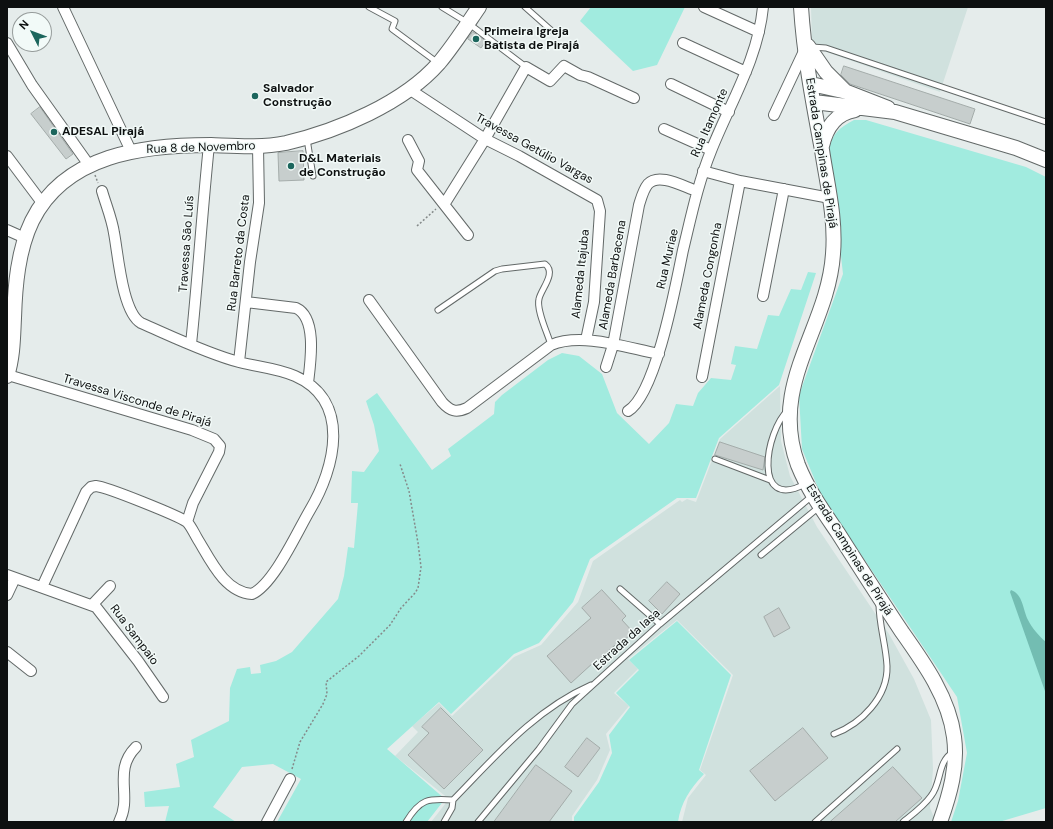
<!DOCTYPE html>
<html>
<head>
<meta charset="utf-8">
<style>
	body { margin:0 }
	#map { position:relative; width:1053px; height:829px; overflow:hidden; background:#e5eceb; font-family:"DM Sans",sans-serif }
	canvas { display:block }
	.frame { position:absolute; inset:0; border:8px solid #0d1010; pointer-events:none }
	.north { position:absolute; left:12px; top:12px; width:40px; height:40px; box-sizing:border-box; background:#f2faf8; border:1px solid #969c9b; border-radius:50%; rotate:312deg; font-size:11px; font-weight:700; line-height:16px; text-align:center; color:#0d1010 }
	.north::after { content:''; display:block; margin:auto; width:14px; height:18px; background:#1c665d; clip-path:polygon(50% 0,100% 100%,50% 72%,0 100%) }
</style>
</head>
<body>
<div id="map">
<canvas width="1053" height="829"></canvas>
<div class="frame"></div>
<div class="north">N</div>
</div>
<script>
const c = document.querySelector('canvas').getContext('2d');
c.lineJoin = 'round';
function fill(path, color) {
  c.fillStyle = color;
  c.fill(path, 'evenodd');
}
function stroke(path, color, width, dash) {
  c.strokeStyle = color;
  c.lineWidth = width;
  c.lineCap = dash ? 'butt' : 'round';
  c.setLineDash(dash || []);
  c.stroke(path);
}
function write(font, color, halo, rows, align = 'center') {
  c.font = font + ' "DM Sans",sans-serif';
  c.lineWidth = 3;
  c.setLineDash([]);
  c.textBaseline = 'middle';
  c.strokeStyle = halo;
  c.fillStyle = color;
  for (const [text, x, y, turn = 0] of rows) {
    c.save();
    c.translate(x, y);
    c.rotate((+turn || 0) * Math.PI / 180);
    c.textAlign = isNaN(turn) ? turn : align;
    if (halo) c.strokeText(text, 0, 0);
    c.fillText(text, 0, 0);
    c.restore();
  }
}
fill(new Path2D(`
	M811,7H968L940,92L818,49L812,43Z
	M780,386L781,441L790,476L817,527L889,634L914,679L931,720L933,769L930,808L936,822H682L688,798L706,775L700,770L733,675L677,620L628,659L638,669L614,693L629,706L606,734L610,750L597,780L572,816V822H431L449,799L395,756L418,732L412,726L439,703L452,716L514,657L541,645L578,602L593,561L680,500L682,502L687,499L696,502L720,439Z`), '#d0e1de');
fill(new Path2D(`
	M591,7H685L657,65L633,71L580,21Z
	M854,120H866L1026,167L1046,177V808L999,822H951L958,801L967,753L957,697L821,495L802,449L799,395L843,274L829,149C832,134 840,127 854,120Z
	M808,272L816,273L779,385L719,438L696,498H677L590,559L573,602L539,643L514,654L451,714L439,702L387,749L445,799L427,822H277L301,779L273,764L242,767L213,807L236,822H165L169,806L145,807L144,792L180,787L176,764L194,757L191,740L229,721L230,688L237,669L250,667L251,674L261,673L260,665L276,661L292,652L338,599L344,576L348,547L354,548L358,503H351L352,471L364,472L379,451L374,425L366,401L377,393L432,470L451,456L448,449L494,414L495,402L502,395L548,360L562,353L579,356L602,374L617,413L649,444L669,423L676,404L693,406L698,393L711,378L731,380L736,365L731,364L735,346L757,349L768,315L779,316L791,289L801,290Z
	M677,621L731,675L699,770L704,774C690,789 681,802 678,822H574V817L599,782L612,753L609,735L630,707L616,693L639,670L629,660Z`), '#a1ebdf');
fill(new Path2D(`
	M1011,590C1023,594 1023,610 1028,620C1032,628 1039,636 1046,642V694L1010,592Z`), '#73bdb2');
const building = new Path2D(`
	M473,32L486,41L481,48L468,39Z
	M844,66L975,109L970,124L850,84L841,75Z
	M40,107L73,154L66,159L31,114Z
	M303,151L304,180L279,181L278,153Z
	M720,442L765,457L763,470L715,455Z
	M667,582L680,594L662,614L649,601Z
	M602,590L626,616L622,620L633,632L617,647L615,645L595,663L594,662L571,683L547,656L591,618L582,608Z
	M779,608L790,628L774,637L764,617Z
	M441,708L483,750L444,789L408,755L429,733L422,727Z
	M803,728L828,758L775,801L750,771Z
	M587,738L600,748L578,777L565,767Z
	M536,765L572,791L549,822H494Z
	M893,767L922,798L895,822H830Z`);
fill(building, '#c7cecd');
stroke(building, '#a4acaa', 1);
const service = new Path2D(`
	M369,7L395,21L392,29L438,63
	M442,7L468,23L526,67
	M525,7L552,31
	M812,47L826,48L1046,122
	M307,139L313,176
	M438,310L495,271L502,269L545,264C557,273 541,289 539,299C536,310 548,334 551,345
	M788,410C765,432 752,512 805,484
	M715,459L770,480
	M761,555L819,507
	M620,589L660,624
	M834,734C861,724 888,697 887,666C886,645 879,625 879,604
	M406,822C420,799 428,798 453,800
	M444,822L452,808L453,800C495,757 534,710 591,685
	M478,822L539,749L572,704L660,624L812,496
	M815,822L897,749
	M903,822C913,814 924,806 931,796C942,782 937,762 953,752`);
const minor = new Path2D(`
	M63,7L131,151
	M704,7L759,32
	M7,43L32,85L89,165
	M683,43L746,72
	M671,84L729,112
	M409,89L485,139L519,156L597,200L600,211L594,302L586,340
	M774,115L805,49
	M664,129L711,150
	M408,140L419,161L417,170L468,235
	M7,156L43,204
	M703,171L740,181L830,198
	M445,203L485,139L526,67L550,81L564,66L580,75L588,77L634,98
	M7,230L25,238
	M763,296L784,189
	M369,300L442,402C450,411 456,413 467,408L551,345C582,332 627,348 659,354
	M246,302L296,308C318,318 310,365 308,383
	M191,344C198,278 202,212 209,145
	M239,362L250,262L259,203L258,147
	M606,367L613,345L639,205C641,199 643,190 648,184C659,172 684,187 697,191
	M8,375L192,430L214,439L220,446L219,452L193,503L187,522
	M702,377L740,181
	M628,411C656,394 676,284 683,250C691,217 698,183 711,151C730,103 758,59 763,7
	M7,575L96,607L138,661L163,697
	M42,587L86,492L91,487L96,486C107,487 179,516 187,522C191,526 194,533 197,538C210,559 224,592 252,594C274,584 297,532 310,510C335,468 352,401 295,376C277,368 258,367 239,362C208,354 171,336 141,323C122,312 118,253 114,233C112,219 106,205 102,191
	M7,595L15,578
	M92,605L110,586
	M7,652L31,671
	M119,822C133,796 112,771 136,747
	M267,822L290,779`);
const secondary = new Path2D(`
	M801,7C804,55 813,102 822,150C827,184 836,218 833,254C828,329 768,384 798,465C808,490 823,511 838,533C859,566 880,599 902,632C924,663 949,698 954,737C958,766 950,794 940,822
	M808,46L826,72L845,91
	M811,84L847,92L888,108
	M814,102L895,112L1016,148L1046,160
	M822,146C826,128 836,113 855,110
	M7,376C13,357 13,338 14,318C15,286 18,250 32,221C65,154 144,145 211,145C237,146 261,148 286,143C338,131 404,103 439,63C454,45 466,26 479,7`);
stroke(service, '#636968', 7);
stroke(minor, '#636968', 12);
stroke(secondary, '#636968', 16);
stroke(new Path2D(`
	M95,175L98,183
	M417,226L436,209
	M292,769L300,742L323,704L327,694L326,682L359,656L390,625L401,608L415,593L418,588L421,567L418,543L409,491L400,464`), '#858a8a', 1.5, [2, 2]);
stroke(service, '#fff', 5);
stroke(minor, '#fff', 10);
stroke(secondary, '#fff', 14);
for (const [x, y, r, color] of [
	[476,39,4,"#1c665d"],
	[255,96,4,"#1c665d"],
	[54,132,4,"#1c665d"],
	[291,166,4,"#1c665d"]
]) {
  const dot = new Path2D();
  dot.arc(x, y, r, 0, 2 * Math.PI);
  c.fillStyle = color;
  c.fill(dot);
  stroke(dot, '#f2faf8', 1.5);
}
write('bold 12px', '#0d1010', '#f2faf8', [
	["Primeira Igreja",484,32],
	["Batista de Pirajá",484,46],
	["Salvador",263,89],
	["Construção",263,103],
	["ADESAL Pirajá",62,132],
	["D&L Materiais",299,159],
	["de Construção",299,173]
], 'left');
write('12px', '#0d1010', '#f2faf8', [
	["Rua Itamonte",710,123,-66],
	["Rua 8 de Novembro",201,148,-2],
	["Travessa Getúlio Vargas",534,149,29],
	["Estrada Campinas de Pirajá",821,153,81],
	["Travessa São Luís",187,244,-86],
	["Rua Barreto da Costa",239,253,-83],
	["Rua Muriae",668,259,-77],
	["Alameda Itajuba",581,274,-84],
	["Alameda Barbacena",613,275,-80],
	["Alameda Congonha",708,276,-79],
	["Travessa Visconde de Pirajá",137,401,17],
	["Estrada Campinas de Pirajá",849,550,58],
	["Rua Sampaio",134,635,53],
	["Estrada da Iasa",627,640,-42]
]);
</script>
</body>
</html>
